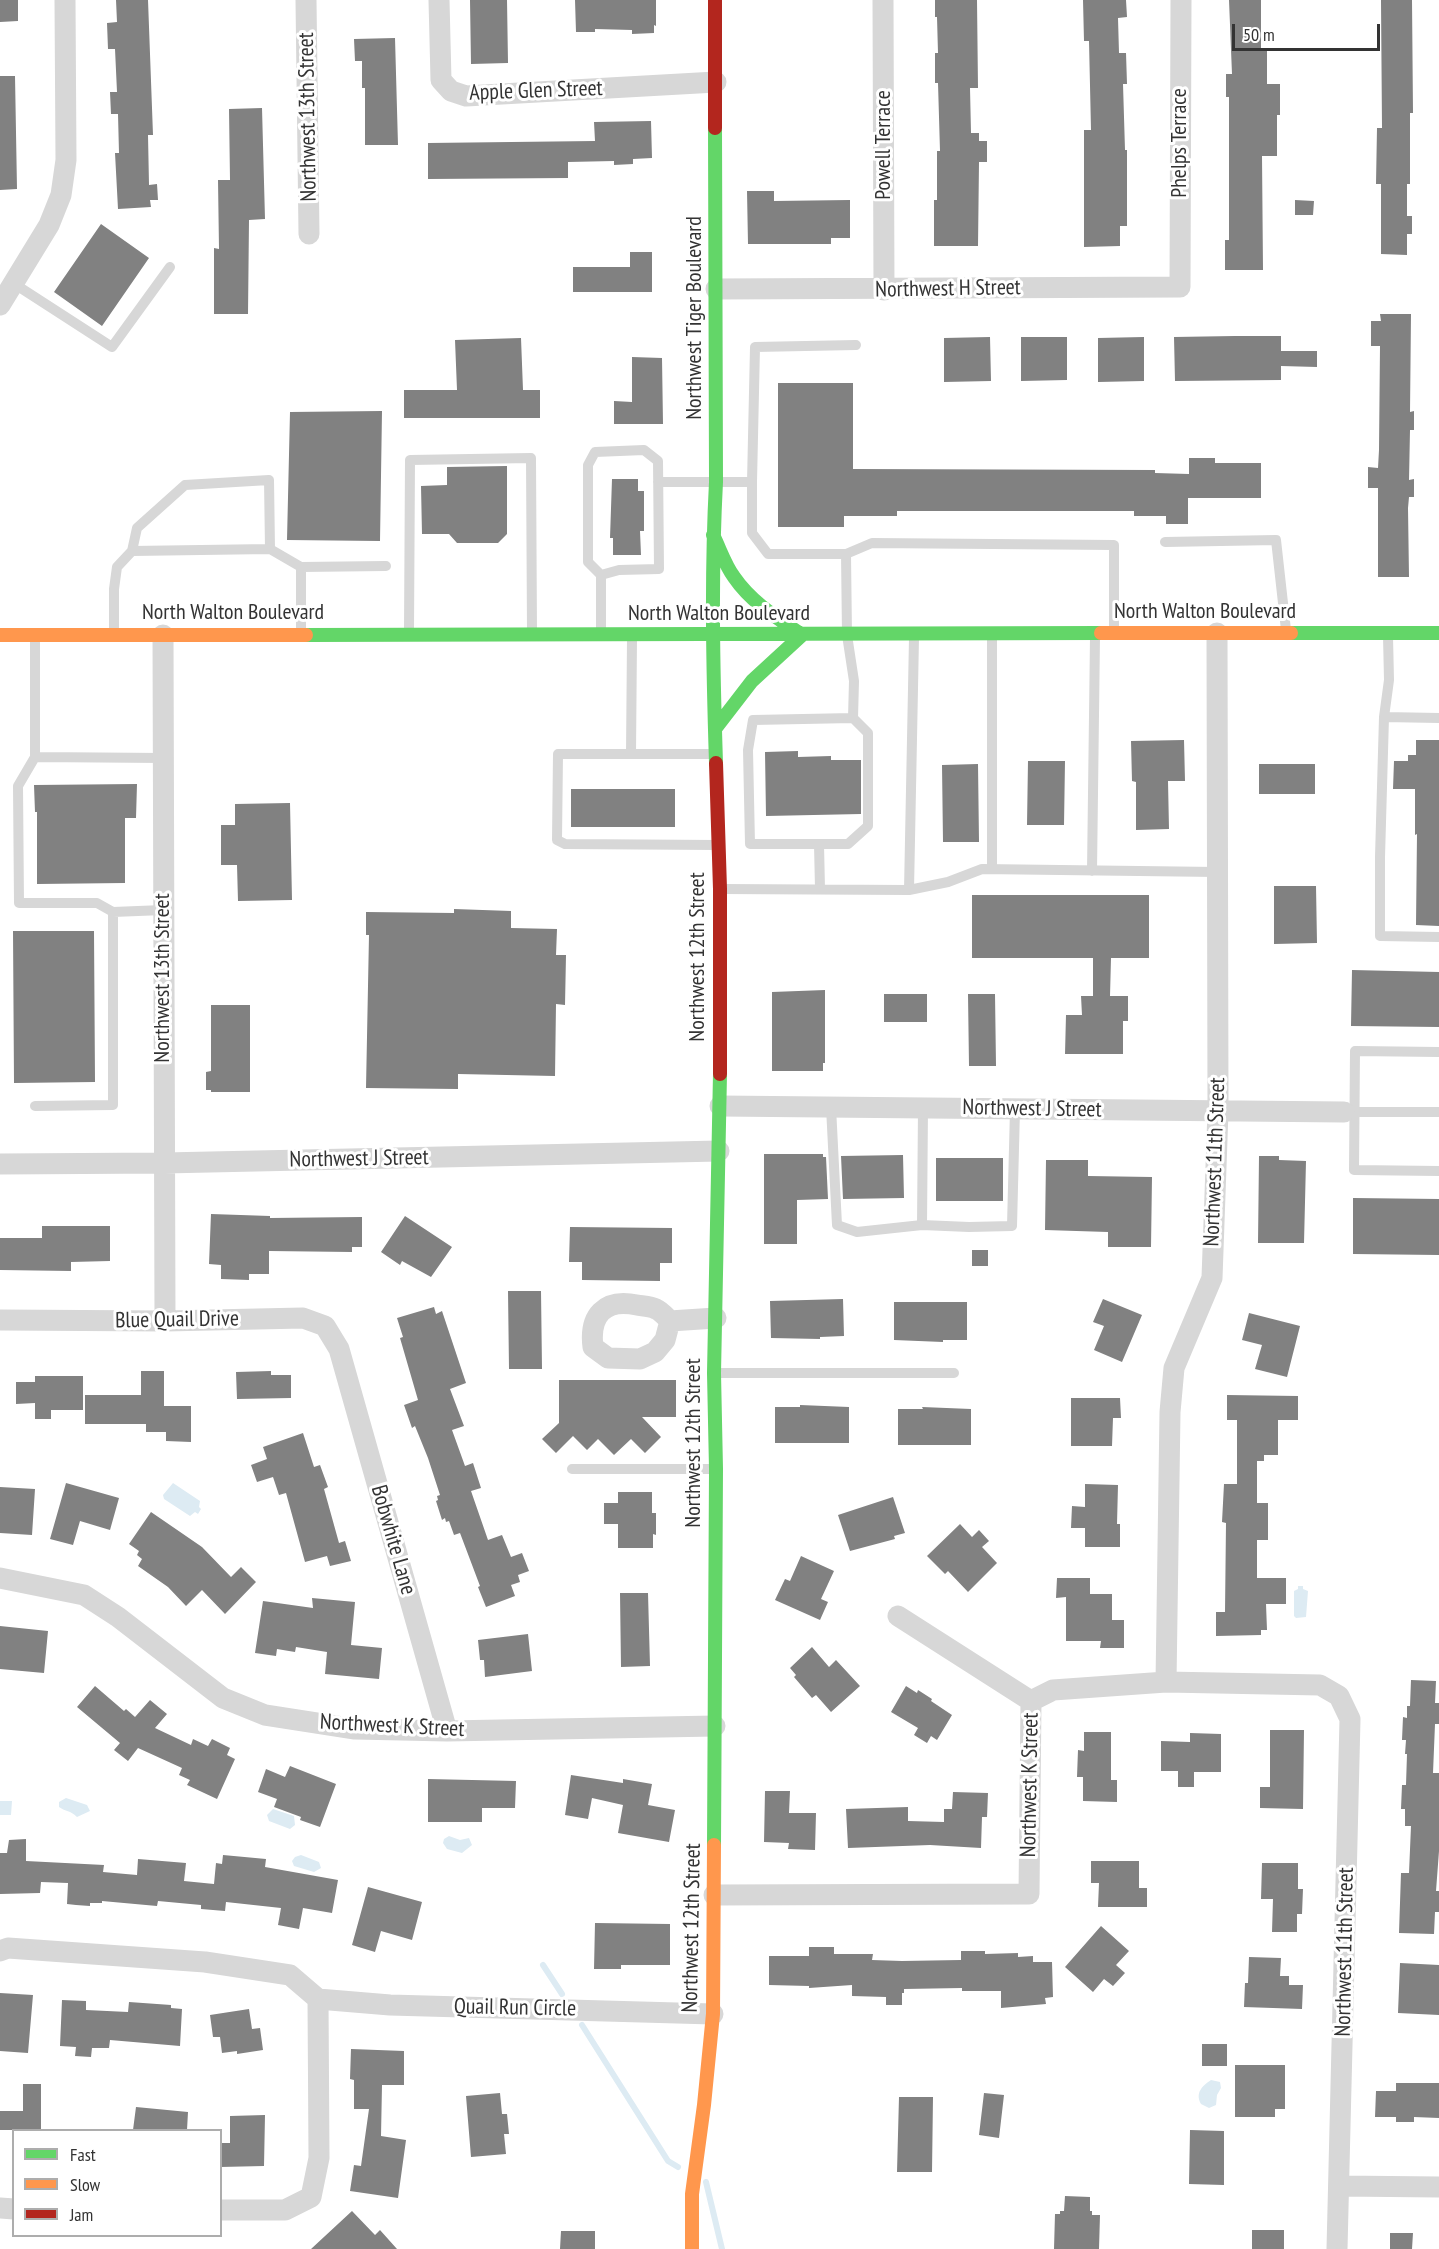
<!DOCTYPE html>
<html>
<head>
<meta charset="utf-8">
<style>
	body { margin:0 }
	#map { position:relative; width:1439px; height:2249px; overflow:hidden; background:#fff; font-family:"PT Sans Narrow",sans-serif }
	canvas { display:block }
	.legend { position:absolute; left:12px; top:2129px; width:210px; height:108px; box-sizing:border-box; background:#fff; border:2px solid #adadad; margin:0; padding:8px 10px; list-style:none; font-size:18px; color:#333 }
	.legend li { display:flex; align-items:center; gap:12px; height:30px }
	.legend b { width:30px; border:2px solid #adadad }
	.scale { position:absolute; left:1232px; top:24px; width:148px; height:27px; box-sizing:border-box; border:3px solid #333; border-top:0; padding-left:8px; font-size:18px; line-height:21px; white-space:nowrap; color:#333; -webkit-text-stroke:4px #fff; paint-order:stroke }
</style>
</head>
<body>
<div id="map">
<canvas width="1439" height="2249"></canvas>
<ul class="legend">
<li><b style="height:8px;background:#63d668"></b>Fast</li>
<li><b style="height:8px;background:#ff974d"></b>Slow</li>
<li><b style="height:8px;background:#b3261e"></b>Jam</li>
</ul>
<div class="scale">50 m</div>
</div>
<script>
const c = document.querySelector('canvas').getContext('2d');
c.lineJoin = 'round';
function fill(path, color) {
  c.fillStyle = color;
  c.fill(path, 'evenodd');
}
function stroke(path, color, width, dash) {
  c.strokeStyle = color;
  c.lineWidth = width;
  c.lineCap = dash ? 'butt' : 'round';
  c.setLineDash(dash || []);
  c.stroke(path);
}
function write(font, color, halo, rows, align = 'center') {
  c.font = font + ' "PT Sans Narrow",sans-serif';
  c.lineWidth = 6;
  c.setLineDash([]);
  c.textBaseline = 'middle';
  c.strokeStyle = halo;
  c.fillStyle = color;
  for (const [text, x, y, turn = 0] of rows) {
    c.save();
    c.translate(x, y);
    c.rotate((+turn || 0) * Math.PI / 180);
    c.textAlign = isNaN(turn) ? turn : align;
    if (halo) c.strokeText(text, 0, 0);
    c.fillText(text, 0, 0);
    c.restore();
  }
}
fill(new Path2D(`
	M173,1483L200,1501L199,1507L201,1509L198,1514L195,1512L190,1516L164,1499L163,1495Z
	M1298,1586H1303V1589L1308,1591L1306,1617L1296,1618L1294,1616V1591L1298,1589Z
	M66,1798L87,1805L90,1811L77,1817C70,1810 66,1812 59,1807V1802Z
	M0,1801H12L11,1815H0Z
	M273,1809L294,1816L295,1825L290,1829L269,1821L267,1815Z
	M449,1836L460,1840L469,1838L472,1845L462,1853L447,1849L443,1843L444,1839Z
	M301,1855L319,1862L321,1868L314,1872L294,1866L292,1861L295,1857Z
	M1211,2080L1220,2082L1221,2088L1217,2095L1216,2105L1209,2108L1201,2104C1195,2093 1202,2086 1211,2080Z`), '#ddebf3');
stroke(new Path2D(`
	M543,1965L562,1994
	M582,2025L668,2161L678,2167
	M706,2182L722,2249`), '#ddebf3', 6);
fill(new Path2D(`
	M0,0H18V21L0,22Z
	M116,0H148L153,135H148L149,185L157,184L158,200H150L151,207L118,209L115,153H119L118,114H111L110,92H117L115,49H108L107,23L117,22Z
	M470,0H507L508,63L471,64Z
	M575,0H656V26L654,25V33L632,34V30L595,29V32H576Z
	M935,0H977L978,88H970L971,133H979V141H987V162H979L978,246H934V200H937V151H940L938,83H935V53H938L937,17H935Z
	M1083,0H1126L1127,17L1118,18L1119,53H1126L1127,84H1123L1125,150H1127V226H1120V246L1084,247V130H1091L1089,41H1084Z
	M1229,0H1261V51H1267V84H1280V115H1277V156H1262L1263,270H1225V240H1229V97H1226V74H1232Z
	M1381,0H1412L1413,113H1410V184H1407V216H1412V234H1407V255L1381,254V184H1376L1377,128H1382Z
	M395,38L398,145H365V88H362V61H355L354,39Z
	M0,76H15L17,189L0,190Z
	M262,108L265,219L249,220L248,314H214V248L219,249L218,180H230L229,109Z
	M651,121L652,158L633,159V164L614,165V161L568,162V178L428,179V143L595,141L594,122Z
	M747,191H774V201L850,200V238H831V244H748Z
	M1295,200L1314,201L1313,215H1295Z
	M101,224L149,258L102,326L54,292Z
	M630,252H652V292H573V267H630Z
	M1380,314H1411L1410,412L1414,411V430H1410L1409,480L1414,479V497H1409L1408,508L1409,577H1378V488H1368V467L1378,468L1379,450L1380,346H1371V321H1381Z
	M1235,336H1281V351H1317V367L1281,366V380L1175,381L1174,337Z
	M990,337L991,381L944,382V338Z
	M1021,337H1067V380L1021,381Z
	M1144,337V381L1098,382V338Z
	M521,338L523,390H540V418H404V390H457L455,340Z
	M632,357L662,358L663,424H614V401L632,402Z
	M778,383H853V469L1155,470V473L1189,474V458H1215V463H1261V498H1188V524H1166V516H1134V511H897V516H844V527H778Z
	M382,411L380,541L287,540L290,412Z
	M507,466V534L498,543H457L449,534H422L421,486L447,485V467Z
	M612,479H638V491H644V531H640L641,555H613V538H610Z
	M1184,740L1185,781H1168L1169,829L1136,830V782L1132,781L1131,741Z
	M1416,740H1439V926L1416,925L1417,834L1415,835V789H1393L1394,761H1408V755H1416Z
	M798,751V757L831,756V760H861V814L766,816L765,752Z
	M1028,761H1065L1064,825H1027Z
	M978,764L979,842H943L942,765Z
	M1259,764H1315V794H1259Z
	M137,784L136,818H125V883L37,884V812H35L34,785Z
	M571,789H675V827H571Z
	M290,803L292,900L238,901L237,865H221V825H235V804Z
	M1274,886H1316L1317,943L1274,944Z
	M972,895H1149V958H1111L1110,996H1128V1021H1123V1054H1065L1066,1015H1082L1081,996H1093V958H972Z
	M454,909L511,911V928L557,929L556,955H566L565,1005L556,1004L555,1076L458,1074V1089L366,1088L369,935H366V912L454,913Z
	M13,931H94L95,1082L14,1083Z
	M1352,970L1439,972V1027L1351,1026Z
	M825,990V1063H823V1071H772V992Z
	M884,994H927V1022H884Z
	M968,994H995L996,1066H969Z
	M211,1005H250V1092H211V1090H206V1072L211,1071Z
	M764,1154H823V1157H826L828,1199L797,1200V1244H764Z
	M903,1155L904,1198L843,1199L841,1156Z
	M1259,1156H1279V1160L1306,1161L1304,1243H1258Z
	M936,1158H1003V1201H936Z
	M1046,1160H1088V1176L1152,1177L1151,1247H1108V1232L1045,1230Z
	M1353,1198L1439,1199V1255L1353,1254Z
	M211,1214L270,1216V1218L362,1217V1247H352V1252L269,1251V1274H249V1280L221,1279V1265L209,1264Z
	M405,1216L452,1247L431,1277L402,1261L400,1265L381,1252Z
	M42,1226H110V1261L71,1262V1271L0,1270V1238H42Z
	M570,1227L672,1228V1263H660V1281L582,1280V1262H569Z
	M972,1250H988V1266H972Z
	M508,1291H541L542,1369H509Z
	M843,1299L844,1336L820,1337V1339L771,1338L770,1301Z
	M1103,1299L1142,1315L1122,1362L1094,1350L1104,1326L1093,1322Z
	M894,1302H967V1340H943V1342L894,1340Z
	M434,1307L436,1314L442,1311L466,1383L450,1389L464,1426L452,1430L465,1466L473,1463L481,1488L471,1491L488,1540L502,1535L511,1557L522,1553L529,1571L518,1575L520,1582L511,1585L515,1596L486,1607L478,1587L480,1586L460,1533L454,1535L449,1521L446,1522L445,1518L442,1520L436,1501L438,1500L437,1496L440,1495L428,1458L415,1426L412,1428L404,1405L418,1400L400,1338L403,1337L397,1318Z
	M1249,1313L1300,1326L1287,1377L1255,1369L1262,1345L1242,1340Z
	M141,1371H164V1406H191V1442L166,1441V1432H146V1424H85V1395H141Z
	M271,1371V1375H291V1398L237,1399L236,1372Z
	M35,1376H83V1410H51V1419H35V1403L16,1404V1382H35Z
	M559,1380H676V1417H642L661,1437L645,1453L631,1439L614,1455L598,1439L587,1450L573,1436L556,1453L542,1439L559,1423Z
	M1227,1395L1298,1396V1420H1278V1455H1264V1461H1257V1503H1268V1540H1257V1578H1286V1604H1266L1267,1630H1261V1635L1216,1636V1612H1225L1226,1523L1222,1522L1224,1484H1237V1420H1227Z
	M1071,1398H1120L1121,1418H1113L1112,1446H1071Z
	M800,1405L849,1407V1443H775V1407H800Z
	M922,1407L971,1409V1445H898V1409H923Z
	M303,1433L314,1467L320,1465L328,1487L324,1489L339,1543L345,1541L351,1561L330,1566L327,1556L305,1562L286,1493L279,1495L273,1477L257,1482L251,1465L267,1459L263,1447Z
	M66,1483L119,1498L110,1530L80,1521L73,1545L50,1539Z
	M1085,1484L1118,1485L1117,1524H1120V1547H1085V1528H1071L1072,1506L1085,1507Z
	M0,1487L35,1489L32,1535L0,1533Z
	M618,1492H652V1513H656V1535L653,1534V1548H618V1524H604V1503H618Z
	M893,1497L905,1533L894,1536L895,1539L850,1551L838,1515Z
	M151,1512L202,1547L231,1577L241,1567L256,1582L225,1614L202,1590L186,1606L168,1587L138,1566L142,1559L137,1555L139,1551L129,1544Z
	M960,1524L972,1537L979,1530L989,1541L982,1547L997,1563L968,1592L948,1571L945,1574L927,1556Z
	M801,1556L834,1571L821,1599L828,1602L820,1620L775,1600L785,1579L790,1581Z
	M1057,1578H1090V1594H1112V1620H1124V1648H1100L1101,1641H1066V1597L1056,1598Z
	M620,1593H648L650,1666L621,1667Z
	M312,1598L355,1602L351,1645L382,1648L379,1679L325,1674L327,1652L296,1647L295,1652L277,1649L276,1656L255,1653L263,1601L313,1608Z
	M0,1626L48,1631L44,1673L0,1669Z
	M528,1634L532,1671L485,1677L484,1660H480L478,1640Z
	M812,1647L829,1667L836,1660L860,1686L831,1712L816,1695L812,1698L794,1677L796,1675L790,1668Z
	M1411,1680L1436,1681L1435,1703H1439V1724H1435L1433,1773H1439V1851L1436,1891H1439V1912H1435L1434,1934L1399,1933L1401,1873H1409L1411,1826H1405V1809H1401L1402,1785H1406L1407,1754H1405L1406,1740H1402L1403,1717L1407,1718V1706H1410Z
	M95,1686L124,1711L126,1709L135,1717L150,1700L167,1714L155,1728L191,1745L193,1739L208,1746L212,1739L230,1748L227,1755L235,1759L217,1799L187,1785L190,1780L179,1775L182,1768L138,1748L128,1761L114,1750L120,1743L77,1707Z
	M906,1686L917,1693L918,1690L932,1699L931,1701L952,1715L937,1740L931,1736L927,1743L914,1735L918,1728L891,1712Z
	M1270,1730H1304L1303,1809L1260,1808V1787H1270Z
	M1084,1732H1111V1780H1117V1802L1083,1801V1777H1077L1078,1750L1084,1751Z
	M1190,1733L1221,1734V1772H1194V1787H1178V1771H1161V1741L1190,1742Z
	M290,1766L336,1784L320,1827L300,1820L301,1817L274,1807L277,1799L258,1792L266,1769L285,1777Z
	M571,1775L623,1783V1779L652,1784L648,1805L675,1810L669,1842L618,1833L623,1805L592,1798L588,1819L565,1815Z
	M428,1779L516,1781L515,1808H482V1822H428Z
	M765,1791H790L789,1813H816L815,1850L788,1849L789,1843L764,1842Z
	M953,1792L988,1793L987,1817H982L981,1848L930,1845L848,1848L846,1809L908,1807V1821L944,1822V1809H952Z
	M26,1839V1861L104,1865L103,1872L137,1875L138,1859L186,1863L184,1881L214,1884L216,1863L222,1864L223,1855L266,1859L265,1867L338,1880L332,1913L303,1908L299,1929L278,1925L281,1908L226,1902L225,1911L201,1909V1905L158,1901L157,1906L102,1901V1903H90V1906L76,1905L67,1904L68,1883L41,1882L40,1893L0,1894V1853H7L9,1840Z
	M1091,1861H1139V1888H1147V1907H1098L1099,1883H1091Z
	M1262,1863H1298V1889H1303L1302,1914H1297V1932H1272L1273,1899H1261Z
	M368,1887L422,1902L412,1940L381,1931L375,1952L352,1945Z
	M595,1923L670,1924V1965H621V1969H594Z
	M1101,1926L1129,1951L1116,1965L1125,1973L1113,1986L1104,1979L1093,1992L1065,1967Z
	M809,1947H834V1954H873L872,1960L902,1961L961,1960V1951H985V1954L1018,1953V1957L1033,1956V1962H1052L1053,1997L1045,1998L1046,2004L1001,2008V1991H962V1988L904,1989V1993H902V2005H886V1997L852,1996V1985L809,1988V1986L769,1985V1956H809Z
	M1249,1957L1281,1958L1280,1976H1289V1985H1303L1302,2009L1244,2007L1245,1983H1248Z
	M1400,1963L1439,1965V2015L1398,2013Z
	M0,1993L33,1995L28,2053L0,2051Z
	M62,2000L86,2001V2010L128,2012L129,2002L171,2005V2008L182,2009L180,2046L110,2040L109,2048H92L91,2057L75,2056L76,2047L60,2046Z
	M249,2009L252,2029L260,2028L263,2050L237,2054V2051L222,2053L220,2037H213L210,2015Z
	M1202,2044H1227V2066H1202Z
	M351,2049L404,2051V2085H382L381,2136L406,2140L398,2198L350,2191L354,2165L361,2166L369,2109H354V2080L350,2079Z
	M1235,2065H1285V2109H1275V2117H1235Z
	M1396,2083H1439V2118L1414,2117V2122H1396V2117H1375L1376,2091H1396Z
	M23,2084H41V2130H0V2111H23Z
	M500,2093L502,2114H507L509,2134H504L506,2154L471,2157L466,2096Z
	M984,2093L1004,2095L999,2138L979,2135Z
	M899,2097H933L932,2172H897Z
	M136,2107L188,2112L187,2130H133Z
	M265,2115L264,2166L220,2167V2143H230V2116Z
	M1190,2130L1224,2131V2185L1189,2184Z
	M1065,2196L1090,2197V2211H1092V2215H1100L1099,2249H1054L1055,2214H1060V2211H1064Z
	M352,2211L375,2235L380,2230L397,2249H311Z
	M1252,2230H1284V2249H1252Z
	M561,2231H595V2249H560Z
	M1390,2233H1413L1412,2249H1390Z`), '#818181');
stroke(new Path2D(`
	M13,283L112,347L170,267
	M658,482H752V533L768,554H846L847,635L854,681L853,718L753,720L748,750L750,844H848L868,826V733L853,718
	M752,482L755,347L856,345
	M1165,542L1276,540L1286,630
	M132,551L137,528L185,485L269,480L270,549
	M846,554L872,543L1114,545V631
	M301,567L386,566
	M601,575L588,562V465L595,452L644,450L658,461L659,569L619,570L601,575V632
	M409,630L410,460L531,458L532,632
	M114,631V589L117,567L132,551L270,549L301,567V630
	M1388,636L1389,680L1384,717L1439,718
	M35,637V757L163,758
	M1384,717L1380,857V936L1439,937
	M631,754L632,639
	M713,754H558L557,840L565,844L717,845
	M35,757L18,786L19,903H97L113,912
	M819,844L820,889
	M992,869V638
	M1092,871L1095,637
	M721,889L909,890L948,882L982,869L1217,872
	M909,890L914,638
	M1439,1052L1355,1051L1354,1170L1439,1171
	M35,1106L113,1105V912L163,910
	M831,1107L837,1225L857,1232L922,1225L923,1108
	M1348,1112H1439
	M922,1225L969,1227L1012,1226L1015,1109
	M714,1373H954
	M572,1469H716`), '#d7d7d7', 10);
stroke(new Path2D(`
	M306,0L309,234
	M439,0L441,80L451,91L466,96L716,82
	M883,0L884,290
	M716,289L1180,287L1181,0
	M0,305L49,225L61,195L66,160L65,0
	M163,635L165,1321
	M720,1106L1344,1112
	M0,1164L164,1163L719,1151
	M0,1320L165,1321L303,1318L325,1326L339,1349L447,1731
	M670,1321L665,1340L655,1352L640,1359L608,1358L593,1347C589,1316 604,1298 637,1305C642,1306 650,1306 656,1309C661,1311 666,1317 670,1321L716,1318
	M0,1578L84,1595L118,1617L223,1698L265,1715L355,1729L447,1731L715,1726
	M898,1616L1031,1701
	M1166,1682L1170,1412L1174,1368L1212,1278L1218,1111L1217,633
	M714,1895L1029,1894L1031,1701L1053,1690L1166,1682L1320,1685L1339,1696L1350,1719L1337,2249
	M0,1951L8,1948L205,1962L290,1975L318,1999L319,2158L311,2197L285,2210H220
	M318,1999L390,2005L713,2014
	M1340,2186L1439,2187
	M0,2208L14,2209`), '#d7d7d7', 21);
stroke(new Path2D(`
	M715,128L716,482C711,576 713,669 716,763
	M713,535C720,549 725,565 734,577C751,602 777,618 802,635L752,681L715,729
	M1291,633H1439
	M306,635L1101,633
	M714,1845L716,1469L714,1373L720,1074`), '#63d668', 14);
stroke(new Path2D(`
	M1101,633H1291
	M0,635H306
	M692,2249V2194L704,2105L713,2014L714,1845`), '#ff974d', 14);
stroke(new Path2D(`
	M715,0V128
	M716,763L720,889V1074`), '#b3261e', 14);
write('22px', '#333', '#fff', [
	["Apple Glen Street",536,91,-2],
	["Northwest 13th Street",308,117,-91],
	["Phelps Terrace",1180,143,-90],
	["Powell Terrace",884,145,-90],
	["Northwest H Street",948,289,-1],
	["Northwest Tiger Boulevard",695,318,-90],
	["North Walton Boulevard",1205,612],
	["North Walton Boulevard",233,613],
	["North Walton Boulevard",719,614],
	["Northwest 12th Street",698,957,-90],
	["Northwest 13th Street",163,978,-90],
	["Northwest J Street",1032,1109,1],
	["Northwest J Street",359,1159,-1],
	["Northwest 11th Street",1215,1162,-88],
	["Blue Quail Drive",177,1320,-1],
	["Northwest 12th Street",694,1443,-90],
	["Bobwhite Lane",393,1540,74],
	["Northwest K Street",392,1726,3],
	["Northwest K Street",1030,1785,-89],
	["Northwest 12th Street",692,1928,-89],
	["Northwest 11th Street",1345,1952,-89],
	["Quail Run Circle",515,2008,1]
]);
</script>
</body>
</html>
